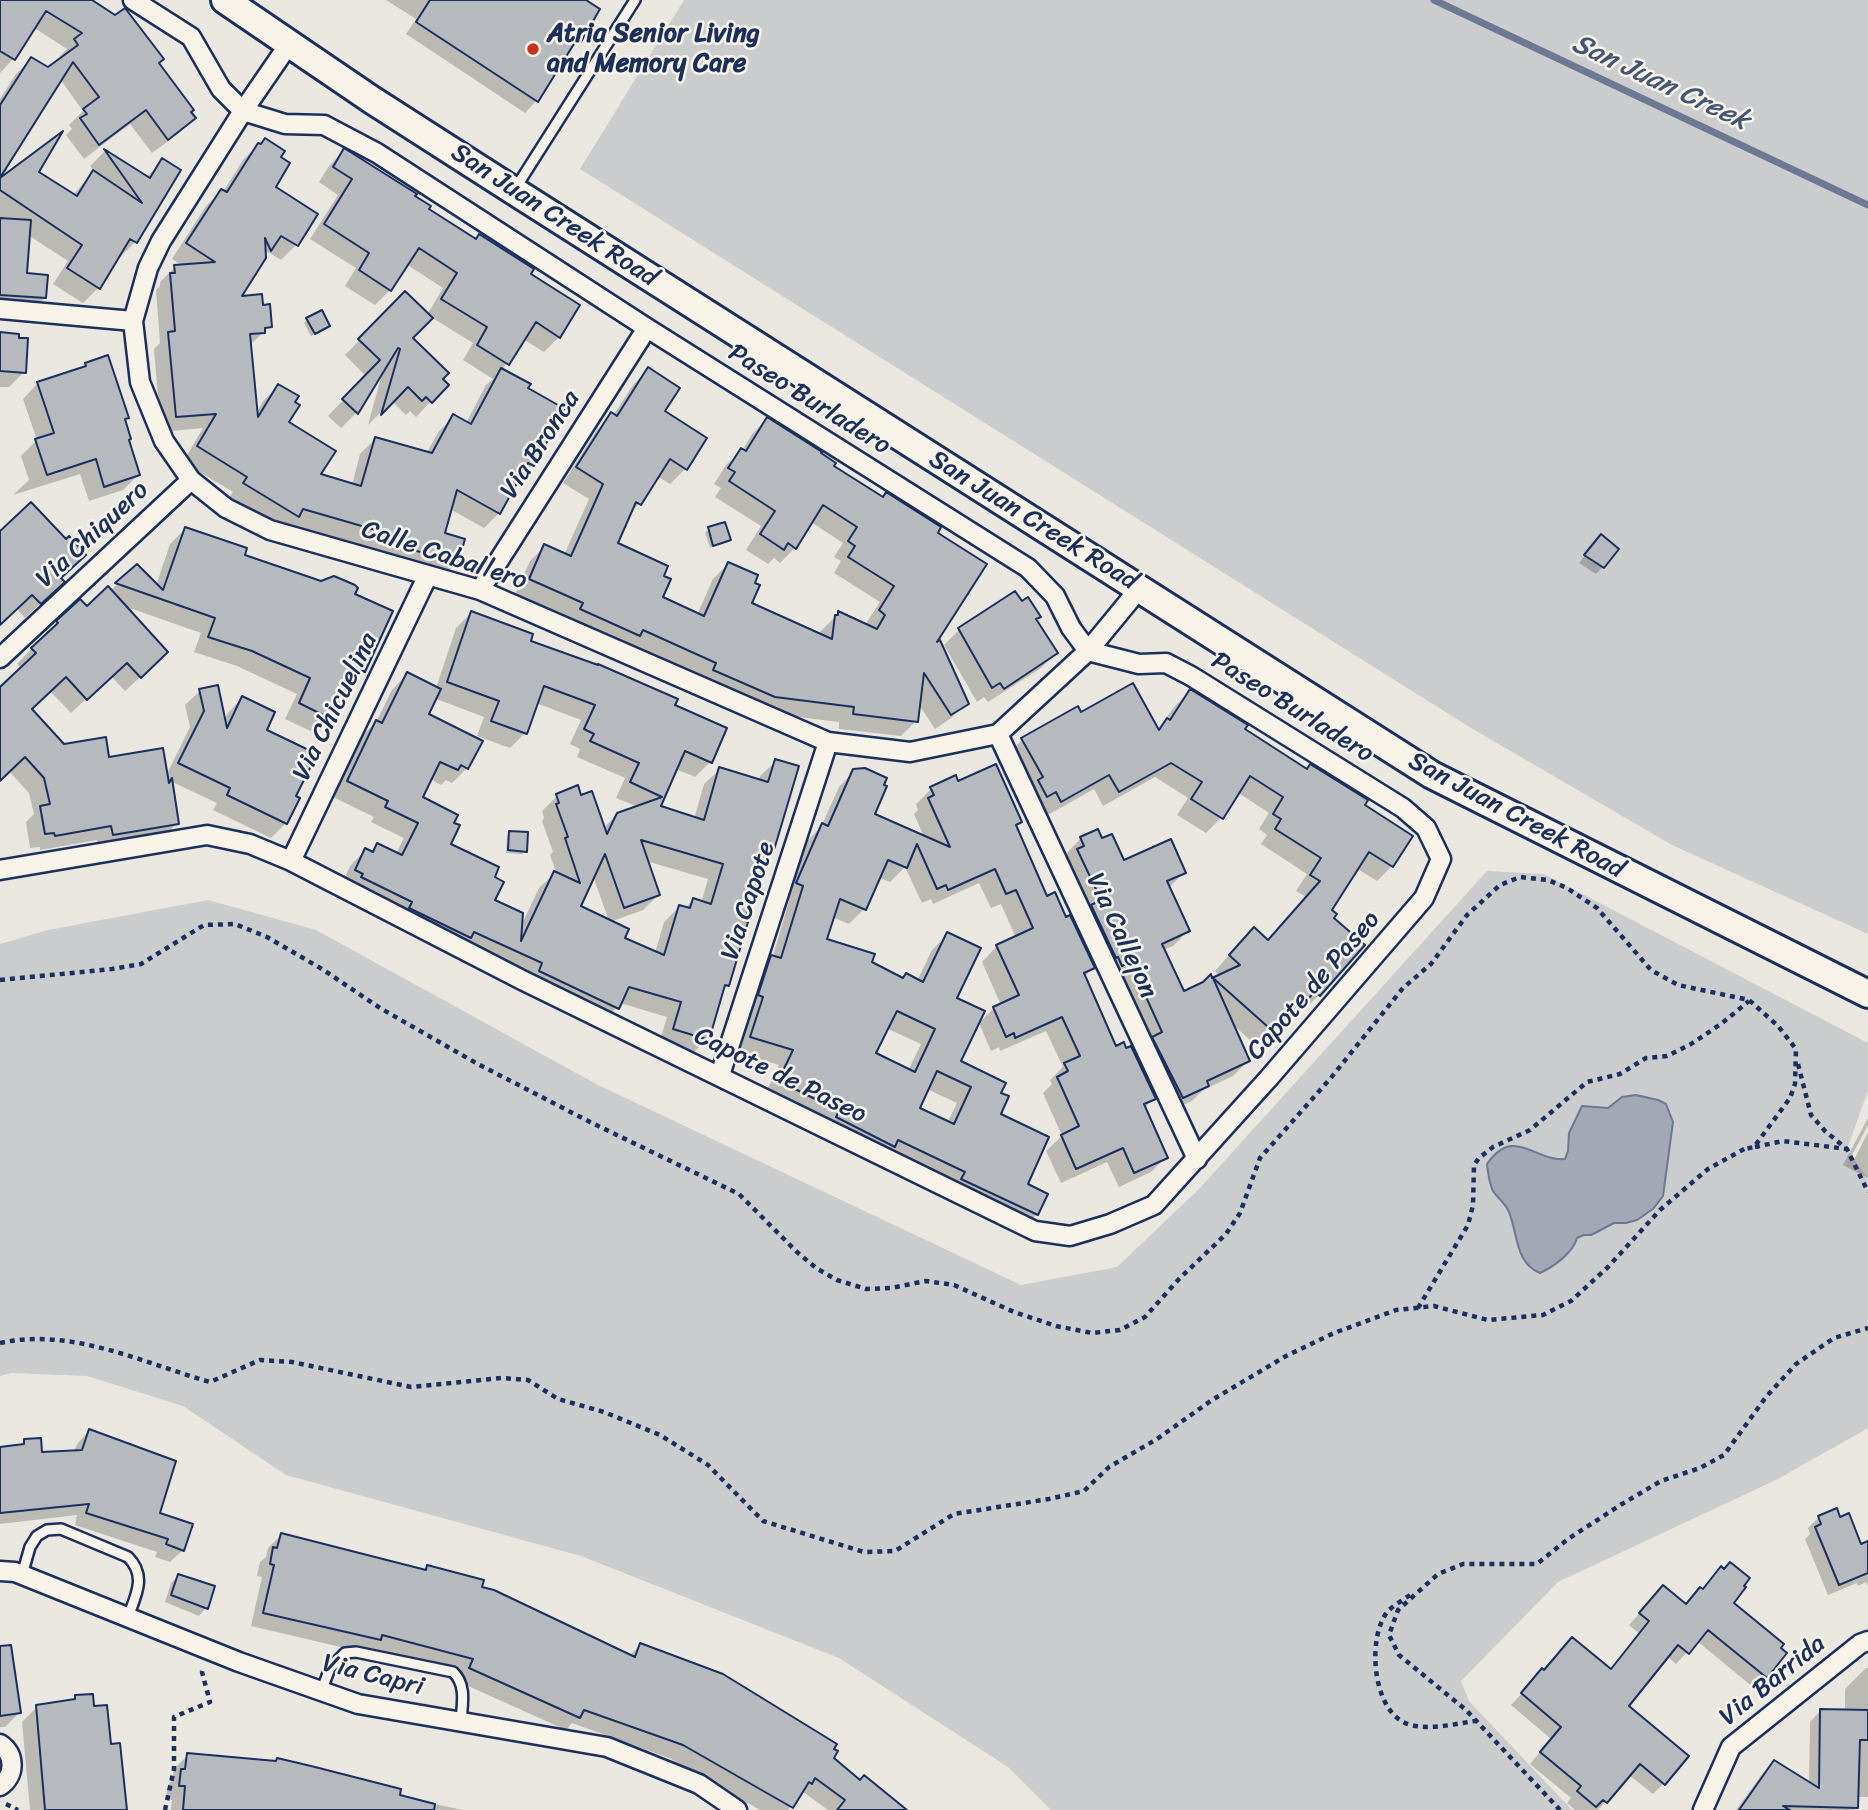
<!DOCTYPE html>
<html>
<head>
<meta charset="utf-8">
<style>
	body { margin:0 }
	canvas { display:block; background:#eae7e0 }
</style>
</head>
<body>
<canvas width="1868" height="1810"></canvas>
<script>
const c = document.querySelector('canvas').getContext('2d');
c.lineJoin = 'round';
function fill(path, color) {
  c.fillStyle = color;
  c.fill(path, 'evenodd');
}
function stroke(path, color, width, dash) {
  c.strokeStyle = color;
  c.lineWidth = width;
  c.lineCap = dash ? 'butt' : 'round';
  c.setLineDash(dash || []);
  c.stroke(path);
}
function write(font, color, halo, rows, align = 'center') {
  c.font = font + ' Sriracha,sans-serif';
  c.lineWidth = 5;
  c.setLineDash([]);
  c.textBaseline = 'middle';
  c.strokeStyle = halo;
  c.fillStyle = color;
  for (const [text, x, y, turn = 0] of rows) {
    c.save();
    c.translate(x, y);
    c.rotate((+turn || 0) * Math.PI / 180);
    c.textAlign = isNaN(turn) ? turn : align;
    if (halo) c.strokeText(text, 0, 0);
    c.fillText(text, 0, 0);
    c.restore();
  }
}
fill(new Path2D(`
	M684,0H1868V934L1672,845L1471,728L580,169Z
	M1487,871L1544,874L1868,1043V1091L1847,1149L1868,1179V1428L1778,1479L1558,1582L1461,1681L1469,1701L1572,1810H1051L1008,1767L839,1658L581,1556L286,1475L183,1406L87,1376L11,1373L0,1376V944L48,930L208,900L316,930L598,1085L1021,1285L1117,1267L1199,1189Z`), '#cbcccd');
const water = new Path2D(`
	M1636,1095L1658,1100L1666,1104L1673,1122L1663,1196L1653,1209L1637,1220L1626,1223H1614L1591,1235H1584L1577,1238C1573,1253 1553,1267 1540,1273C1515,1263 1518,1234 1509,1212C1505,1202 1498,1199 1493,1191C1489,1183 1488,1173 1487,1164C1514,1125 1535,1162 1565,1159L1568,1151L1569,1133L1582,1106L1608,1108L1622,1097Z`);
fill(water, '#a3a8b4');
stroke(water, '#6d7892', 2);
fill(new Path2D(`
	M0,0H89L157,64L194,118L179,133L152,153L130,124L84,159L66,135L72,129L69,125L83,111L60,79L0,168V99L16,74L31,59L48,70L62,59L60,56L67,49L33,27L13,59L0,73Z
	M386,0H583L598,10L579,41L568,53L536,101L525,113L406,34L416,19Z
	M258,145L278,158L273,187L316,215L296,245L281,260L268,252L264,255L239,298L261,307L270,326L249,346L256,414L263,401L279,386L287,423L319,475L352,485L360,454L375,439L426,454L439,431L454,416L466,423L486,385L493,379L463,360L473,343L431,317L411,338L446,385L416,417L410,411L406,415L392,401L368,425L383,370L356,413L341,428L328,416L366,376L345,355L405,293L427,315L443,288L406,264L390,290L375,305L345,286L356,268L310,239L338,195L319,182L329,166L344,151L413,197L426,209L529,275L559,337L544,352L523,339L502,370L526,389L563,409L532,465L517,480L499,513L484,528L450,509L442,534L457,562L442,577L362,554L365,546L289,524L282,531L229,498L233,492L183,462L203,428L161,432L154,349L160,343L156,290L160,286V282L175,267L183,266L172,259L206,206L221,191L223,192L243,160Z
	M105,151L146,178L163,160L135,242L120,257L118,256L98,288L83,303L53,284L68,261L28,235L25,275L45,298L29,313L0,310V182L37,172L73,195L94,171L90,166Z
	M308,320L328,326L311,336L304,323Z
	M0,334L24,372L9,387H0Z
	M86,364L127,418L124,421L127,441L138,475L123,490L89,501L80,474L13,495L29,480L21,456L37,440L23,399L38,383L80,369Z
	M648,369L663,412L705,439L685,469L670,484L657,476L639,504L629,514L616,544L662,576L661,598L697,615L713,579L728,564L749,604L820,636V632L839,613L865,625L880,602L834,573L841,561L834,557L843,543L811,522L795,548L780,563L774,558L768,564L746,550L761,526L715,497L721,488L714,484L726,465L742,451L752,434L767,419L832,467L935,533L931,648L967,703L951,718L935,729L918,703L916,721L901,736L839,729V722L759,712L566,624L569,618L515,594L530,561L545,546L564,555L589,499L563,483L597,430L612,415L613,416L633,385Z
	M724,524L729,539L710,548L705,532Z
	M185,529L243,556L353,595L363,671L348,686L332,719L317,734L285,719L297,694L237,666L194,652L201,633L124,606L151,667L125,691L111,676L71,713L50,691L30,710L64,746L166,776L190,727L185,705L200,691L224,721L228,713L242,698L265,731L294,797L286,823L271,838L213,810L217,803L170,781L177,823L162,838L98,849L97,840L40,850V847L30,848L26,822L34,814L29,793L9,771L0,779V689L22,669L17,664L57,622L87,608L110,591L137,566L156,586L170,544Z
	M0,534L59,579L47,597L25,618L16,608L0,623Z
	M1594,544L1603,567L1596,574L1579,563Z
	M471,613L529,642L673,706L710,762L695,777L676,769L659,807L694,819L704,784L720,769L759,781L760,776L776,761L772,849L767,854L763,868L757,874L728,985L722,991L707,1039L692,1054L659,1044L667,1017L620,1003L603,1023L341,886L350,866L365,850L370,853L377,845L396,854L404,838L371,822L374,817L333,797L361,737L376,722L392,690L407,674L436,688L456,628ZM434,698L484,717L477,736L510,748L525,733L536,703L581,720L570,744L580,749L577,757L625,778L616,798L638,807L617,814L603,829L580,797L557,796L542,811L544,818L542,821L553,852L550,855L556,872L539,888L520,928L493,901L492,878L449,844L421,797L430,779L441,785L446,780L452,783L467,768L426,715ZM646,861L708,879L701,903L693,900L685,908L679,907L664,922L655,953L623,939L610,922L643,910L658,895ZM593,876L609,921L578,907Z
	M1035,620L1056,653L1041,668L988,702L984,697L977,702L944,645L959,630Z
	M1190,691L1243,729L1411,837L1392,866L1377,881L1356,868L1330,910L1319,995L1304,1010L1300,1006L1260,1049L1231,1023L1248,1061L1233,1076L1203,1090L1192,1101L1167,1112L1063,866L1069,860L1066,854L1081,838L1101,840L1123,863L1184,872L1169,888L1188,931L1173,946L1163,950L1183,993L1220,976L1215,971L1239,944L1267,941L1306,897L1296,891L1307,874L1261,844L1267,835L1259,829L1269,813L1237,792L1221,818L1206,833L1177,815L1188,798L1155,777L1103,806L1094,789L1046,816L1007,755L1022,740L1077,708L1081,714L1157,730L1175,706Z
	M854,771L873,815L924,837L914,814L918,810L916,804L931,789L958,783L1020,822L1015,827L1047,898L1093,968L1084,977L1116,1048L1154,1098L1144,1109L1166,1157L1151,1172L1119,1187L1107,1162L1061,1183L1046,1151L1062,1136L1043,1093L1052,1084L1050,1080L1063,1067L1046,1031L1000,1051L999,1047L991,1051L979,1023L994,1008L1001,1005L982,962L997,946L1016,938L1001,904L991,908L979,883L933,904L931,899L922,903L905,867L890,882L878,877L864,909L849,924L832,917L825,940L902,979L917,981L932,950L947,935L959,1062L999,1094L998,1115L1037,1214L1022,1229L765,1094L779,1065L736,1052L756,972L773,956L789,901L784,899V894L807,841L821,827L839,787ZM886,1028L921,1044L908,1071L874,1054ZM927,1089L957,1103L947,1123L917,1109Z
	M510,833L525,851L522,854L506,853L507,836Z
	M1868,1118V1125L1851,1157L1855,1158L1868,1132V1178L1843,1165Z
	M89,1431L158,1514L183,1550L170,1562L155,1557L157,1552L75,1525L77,1515L0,1524V1448L19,1447L24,1441L41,1454L74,1452L77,1444Z
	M1819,1517L1840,1519L1861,1546L1868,1543V1586L1866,1582L1858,1586L1857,1583L1828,1595L1805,1539L1810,1534L1808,1528Z
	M281,1535L424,1571L428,1567L629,1656L640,1645L832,1758L860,1782L904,1810H828L802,1791L788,1810H760L669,1758L572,1723L566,1730L457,1681L461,1672L371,1648L366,1653L251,1626L262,1577L257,1576L260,1562L266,1557L268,1548Z
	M1721,1569L1731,1603L1765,1677L1754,1688L1697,1641L1676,1664L1667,1656L1626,1706L1664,1783L1653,1794L1629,1775L1598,1810H1575L1567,1803L1571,1798L1530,1764L1551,1739L1511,1705L1572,1639L1610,1670L1640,1634L1629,1625L1663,1587L1685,1605Z
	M178,1576L213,1587L206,1608L199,1616L165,1602L171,1583Z
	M0,1661L19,1713L5,1727H0Z
	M1866,1668H1868V1797H1857V1807L1854,1810H1736L1763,1773L1774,1762L1809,1784L1810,1722L1821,1710L1845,1711V1689Z
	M76,1697L92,1708L110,1746L125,1810H30L22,1722L37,1707L71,1702Z
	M188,1755L397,1796L463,1810H171L172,1800L166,1799L168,1785L172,1780L174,1769Z`), '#0003');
stroke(new Path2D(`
	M1434,0L1868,205`), '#6d7892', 7);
const building = new Path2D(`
	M0,0H92L115,15L125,8L164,59L159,63L194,110L191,112L196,118L168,140L146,110L99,145L80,118L87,114L83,109L99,97L73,62L0,178V105L31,57L48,67L78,45L74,39L82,33L46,11L15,60L0,51Z
	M430,0H586L600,9L581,42L577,39L538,102L416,22Z
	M63,131L39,172L77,196L93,170L142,203L104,149L150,178L162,158L181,170L137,243L130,239L100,289L67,268L82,245L0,190V178Z
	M265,138L285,151L281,157L290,163L276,187L318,214L298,246L281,236L271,251L265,238L266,258L242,296L262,294L263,305L270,304L272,327L265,328V333L250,334L258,417L278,384L299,396L295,402L300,405L289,422L336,451L321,474L361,486L375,437L432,453L453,414L471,424L501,368L531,384L528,388L565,409L534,466L528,463L500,514L457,490L445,533L465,539L458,563L376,539L379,531L303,509L299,517L243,483L247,477L197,446L216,414L176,417L168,332L175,331L170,273H175L174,265L215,262L186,243L221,189L227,192L258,143L261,144Z
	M344,148L417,194L415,196L431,206L429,209L476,239L479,234L534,269L531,274L580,305L560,338L536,322L509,365L477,345L487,327L441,299L457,273L419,248L391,291L359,270L369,253L324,224L352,179L333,167Z
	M0,218L31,220L27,273L48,275L46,298L0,295Z
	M405,291L433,318L413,338L449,373L443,379L449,385L432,403L426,397L422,401L408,387L381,415L400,349L398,348L358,414L342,399L380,360L358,339Z
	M322,310L330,326L315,334L306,318Z
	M0,332L19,334V338H28L26,373L0,371Z
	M108,355L129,418L125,419L131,439L129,440L140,475L104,487L96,459L47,475L35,439L54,433L37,382L86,366L85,363Z
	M648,367L680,388L665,411L707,438L687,470L670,459L641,505L636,502L618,543L668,566L664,576L671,579L663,597L704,616L728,562L758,575L755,583L760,585L752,603L832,639L835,615H838V611L877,629L885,615L879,610L894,586L848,557L855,546L848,541L857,527L823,505L796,549L788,543L784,550L760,534L775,511L729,481L735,472L728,468L741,448L746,451L767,417L822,452L821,453L836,463L834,466L883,497L886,492L941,527L938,533L987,564L937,642L940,640L969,704L951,715L924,673L918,722L853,714L854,707L775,697L713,670L716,663L643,630L640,636L580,609L583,603L529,579L544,544L571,556L603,484L576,467L611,412L617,416Z
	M31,502L66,539L69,536L86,555L61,578L65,582L41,604L32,595L0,625V531Z
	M725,522L731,540L713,546L708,527Z
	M185,527L247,548L245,555L321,581L334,576L355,585L358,588L355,594L393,611L365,672L357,668L333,720L299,703L310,678L252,651L208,637L215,618L115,583L137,564L163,590Z
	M1601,534L1619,549L1604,568L1584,555Z
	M108,586L168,652L141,678L127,663L87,700L66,677L32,709L64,744L106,737L109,757L163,748L169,783L172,778L179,824L113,835L111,826L55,836L54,833L45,834L40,806L50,804L44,778L25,757L0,781V687L36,653L31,648L58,623L56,621L80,599L87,606Z
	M1015,591L1022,601L1028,597L1041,617L1036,619L1058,653L1004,689L1000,683L992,688L958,628Z
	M471,611L533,634L531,641L598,665V664L678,699L675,705L727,728L712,763L685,751L661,806L704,820L719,767L768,782L775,759L799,766L774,850L771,849L765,869L761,868L745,921L748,922L729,986L725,985L709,1040L673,1029L681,1002L629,987L619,1009L539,971L542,963L474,932L471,938L409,908L412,902L361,877L363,874L355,870L365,848L373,852L377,843L402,855L418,823L385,807L388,801L347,781L376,720L382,723L407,672L441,689L429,714L483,741L468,769L461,765L458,770L440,762L423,797L458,815L454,823L460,825L451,844L499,867L495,877L504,882L495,900L523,913L521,941L554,871L580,883L565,838L568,837L556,804L559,803L556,794L578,785L581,795L592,791L607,834L617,813L662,797L630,782L639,763L590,741L594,734L584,729L595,705L544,686L527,734L491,721L499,701L447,682ZM641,840L723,864L711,904L693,898L690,908L679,905L664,955L625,938L629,929L581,906L605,854L624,908L660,895Z
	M1133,683L1159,730L1167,718L1170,720L1190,689L1248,725L1245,729L1307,769L1310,764L1368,800L1365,805L1413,836L1393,867L1369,852L1332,910L1337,914L1334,918L1365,945L1320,996L1315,991L1277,1035L1213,978L1250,1061L1207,1081L1209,1086L1183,1098L1152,1037L1162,1032L1130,962L1122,966L1118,957L1116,958L1091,905L1101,900L1077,849L1084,846L1080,837L1098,829L1102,838L1112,834L1124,860L1171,839L1186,873L1167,881L1190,931L1162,944L1184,991L1203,982L1211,974L1212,978L1240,965L1229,955L1254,927L1268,940L1320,881L1310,875L1321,858L1275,829L1281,819L1273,814L1283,797L1250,776L1223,819L1191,799L1202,782L1171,763L1119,792L1109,775L1061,802L1056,792L1047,797L1038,780L1043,777L1021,738L1078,706L1081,712Z
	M218,685L227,728L242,696L275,712L267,730L317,754L296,796L300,798L287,824L227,795L230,788L178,763L204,711L199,689Z
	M996,764L1022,822L1016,825L1047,896L1055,892L1066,917L1070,915L1095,968L1084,973L1116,1046L1124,1042L1126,1048L1131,1046L1156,1099L1144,1104L1168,1158L1134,1173L1123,1148L1076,1169L1061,1135L1079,1126L1057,1077L1068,1071L1064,1063L1080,1056L1062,1017L1015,1038L1014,1033L1006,1037L993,1007L1019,995L996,945L1033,928L1016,890L1006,894L995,869L948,890L946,885L937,889L917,844L907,868L888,860L866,910L840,899L827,939L875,954L872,962L903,978L906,973L923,982L947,932L981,948L957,998L985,1011L961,1061L1006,1083L1001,1093L1009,1096L1001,1114L1049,1137L1028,1184L1048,1194L1038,1215L961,1179L965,1172L898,1140L895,1147L836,1117L839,1111L787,1085L788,1083L779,1079L793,1050L750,1037L763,997L758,995L771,955L781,958L803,886L796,883L822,823L828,826L853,769L865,768L887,778L884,785L887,786L875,814L950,847L928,798L934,795L930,787L956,775L958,781ZM897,1011L935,1029L915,1072L876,1053ZM937,1071L971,1087L954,1124L920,1108Z
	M509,831L528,832L527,852L508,850Z
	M89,1429L176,1461L160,1513L193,1524L184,1551L166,1544L168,1539L86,1513L89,1504L0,1513V1447L24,1444V1439L41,1438L42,1452L82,1450Z
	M1837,1508L1840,1517L1849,1513L1861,1544L1868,1541V1573L1839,1585L1815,1527L1821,1524L1818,1516Z
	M281,1533L426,1570L427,1565L484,1580L482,1587L494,1590L635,1657L640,1643L723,1674L837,1744L834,1749L838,1751L834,1758L860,1780L864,1775L907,1810H837L845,1800L815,1778L812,1784L809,1782L793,1808L683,1745L584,1710L580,1718L469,1668L473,1659L382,1635L381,1640L263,1613L274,1565L270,1564L273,1547L277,1548Z
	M1730,1562L1750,1578L1744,1586L1746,1587L1734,1603L1784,1644L1781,1648L1787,1653L1767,1678L1708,1630L1689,1654L1678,1645L1629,1706L1689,1756L1665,1785L1640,1764L1607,1803L1603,1800L1596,1807L1577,1791L1581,1786L1540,1752L1561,1727L1521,1693L1542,1668L1544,1670L1572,1637L1611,1669L1649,1621L1639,1613L1663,1585L1686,1604L1700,1587L1703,1589L1721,1566L1724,1569Z
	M178,1574L215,1586L208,1609L171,1595Z
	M11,1645L21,1713L0,1716V1646Z
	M93,1694L94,1706L107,1705L111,1744L120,1743L127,1810H45L36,1705L75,1699V1695Z
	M1820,1709L1868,1710V1740H1860L1858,1808L1783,1806L1790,1810H1739L1774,1760L1819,1788Z
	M187,1753L276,1761L277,1758L311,1766L401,1789L400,1795L435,1804L434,1810H183L185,1786H179L181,1769H185Z`);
fill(building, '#b6babf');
stroke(building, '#1b2f5e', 2);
const service = new Path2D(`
	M515,189L635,0
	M22,1575L30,1547L37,1536L47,1530L61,1529L128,1557C147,1576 136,1595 128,1617
	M321,1692L330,1668L345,1653L356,1652L453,1672C467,1685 462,1705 461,1722`);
const minor = new Path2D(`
	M289,44L243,111L161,241L148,268L133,321L140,382L164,441L191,480L226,508L270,530L480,590L828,742L910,752L998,734L1088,651L1139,589
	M0,309L133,321
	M480,590L647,328
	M0,658L191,480
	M998,734L1197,1159
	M291,861L428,575
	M0,870L207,835L250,844L291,861L522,980L1035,1231L1070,1236L1110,1224L1154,1205L1268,1079L1424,898L1441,859L1426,828L1403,808L1191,676L1166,663L1139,664L1088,651L1071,628L1055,596L1028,568L647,328L377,153L324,125L285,124L243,111L221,89L191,37L133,0
	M720,1075L828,742
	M0,1571L15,1572L239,1662L358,1704L607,1747L699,1784L737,1810
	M0,1744C16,1755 15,1776 0,1786
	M1703,1810L1731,1747L1860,1644L1868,1641`);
const secondary = new Path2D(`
	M225,0L372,100L514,191L1432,775L1868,994`);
stroke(service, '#1b2f5e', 14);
stroke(minor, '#1b2f5e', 23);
stroke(secondary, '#1b2f5e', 32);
stroke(new Path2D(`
	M0,980L112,969L141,964L204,925L235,924L267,937L322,969L380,1008L476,1063L590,1122L739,1194L797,1252L816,1268L837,1280L866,1289L891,1288L926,1281L954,1285L1014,1312L1056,1326L1092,1333L1120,1330L1145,1317L1179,1279L1226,1234L1240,1213L1260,1158L1330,1079L1403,988L1431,964L1467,915L1500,885L1520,877L1548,880L1567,888L1597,908L1651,970L1678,985L1749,1000L1778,1026L1796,1049L1795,1084L1790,1098L1754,1147L1745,1149
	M1798,1064L1811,1115L1825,1131L1847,1149L1868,1192
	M1755,1147L1783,1141L1847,1149
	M1418,1308L1468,1225L1473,1205L1474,1165L1479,1158L1493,1147L1530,1130L1587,1082L1620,1074L1646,1058L1667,1056L1691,1044L1721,1024L1749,1001
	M0,1343C72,1327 143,1363 210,1382L260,1360L292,1362L411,1387L501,1378L528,1380L558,1399L604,1412L660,1435L708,1465L763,1521L864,1552L895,1551L954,1514L1049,1499L1084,1491L1109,1467L1157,1439L1212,1400L1286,1356L1334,1333L1396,1310L1434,1306L1488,1320L1543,1315L1571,1301L1608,1267L1660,1210L1708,1169L1746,1148
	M1410,1595C1403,1600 1394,1605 1388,1611C1366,1637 1372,1716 1411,1725C1432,1730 1454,1724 1475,1721
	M6,1804L18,1810
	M165,1810L174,1769V1717L210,1702L202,1672L203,1667
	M1560,1810L1466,1710L1399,1655L1389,1635L1398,1610L1438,1574L1463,1564H1537L1568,1539L1622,1504L1661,1481L1700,1468L1724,1455L1766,1397L1796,1364L1834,1338L1868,1328`), '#1b2f5e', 4.5, [5, 5]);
stroke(service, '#f7f3e8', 9);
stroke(minor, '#f7f3e8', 18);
stroke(secondary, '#f7f3e8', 26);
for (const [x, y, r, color] of [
	[533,49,7,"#c8321e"]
]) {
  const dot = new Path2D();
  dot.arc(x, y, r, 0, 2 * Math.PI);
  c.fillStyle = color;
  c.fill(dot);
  stroke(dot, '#f7f3e8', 2.5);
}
write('bold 26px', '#1b2f5e', '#f7f3e8', [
	["Atria Senior Living",547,34],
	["and Memory Care",547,64]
], 'left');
write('26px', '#1b2f5e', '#f7f3e8', [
	["San Juan Creek Road",554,216,33],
	["Paseo Burladero",809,400,32],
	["Via Bronca",541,445,-57],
	["San Juan Creek Road",1033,521,32],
	["Via Chiquero",93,535,-43],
	["Calle Caballero",444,556,18],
	["Via Chicuelina",336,707,-64],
	["Paseo Burladero",1292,708,32],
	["San Juan Creek Road",1516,816,28],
	["Via Capote",749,901,-72],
	["Via Callejon",1121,936,65],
	["Capote de Paseo",1314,986,-49],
	["Capote de Paseo",780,1076,26],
	["Via Capri",373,1676,14],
	["Via Barrida",1773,1681,-39]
]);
write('italic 28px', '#445378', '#f7f3e8', [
	["San Juan Creek",1660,83,25]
]);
</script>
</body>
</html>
